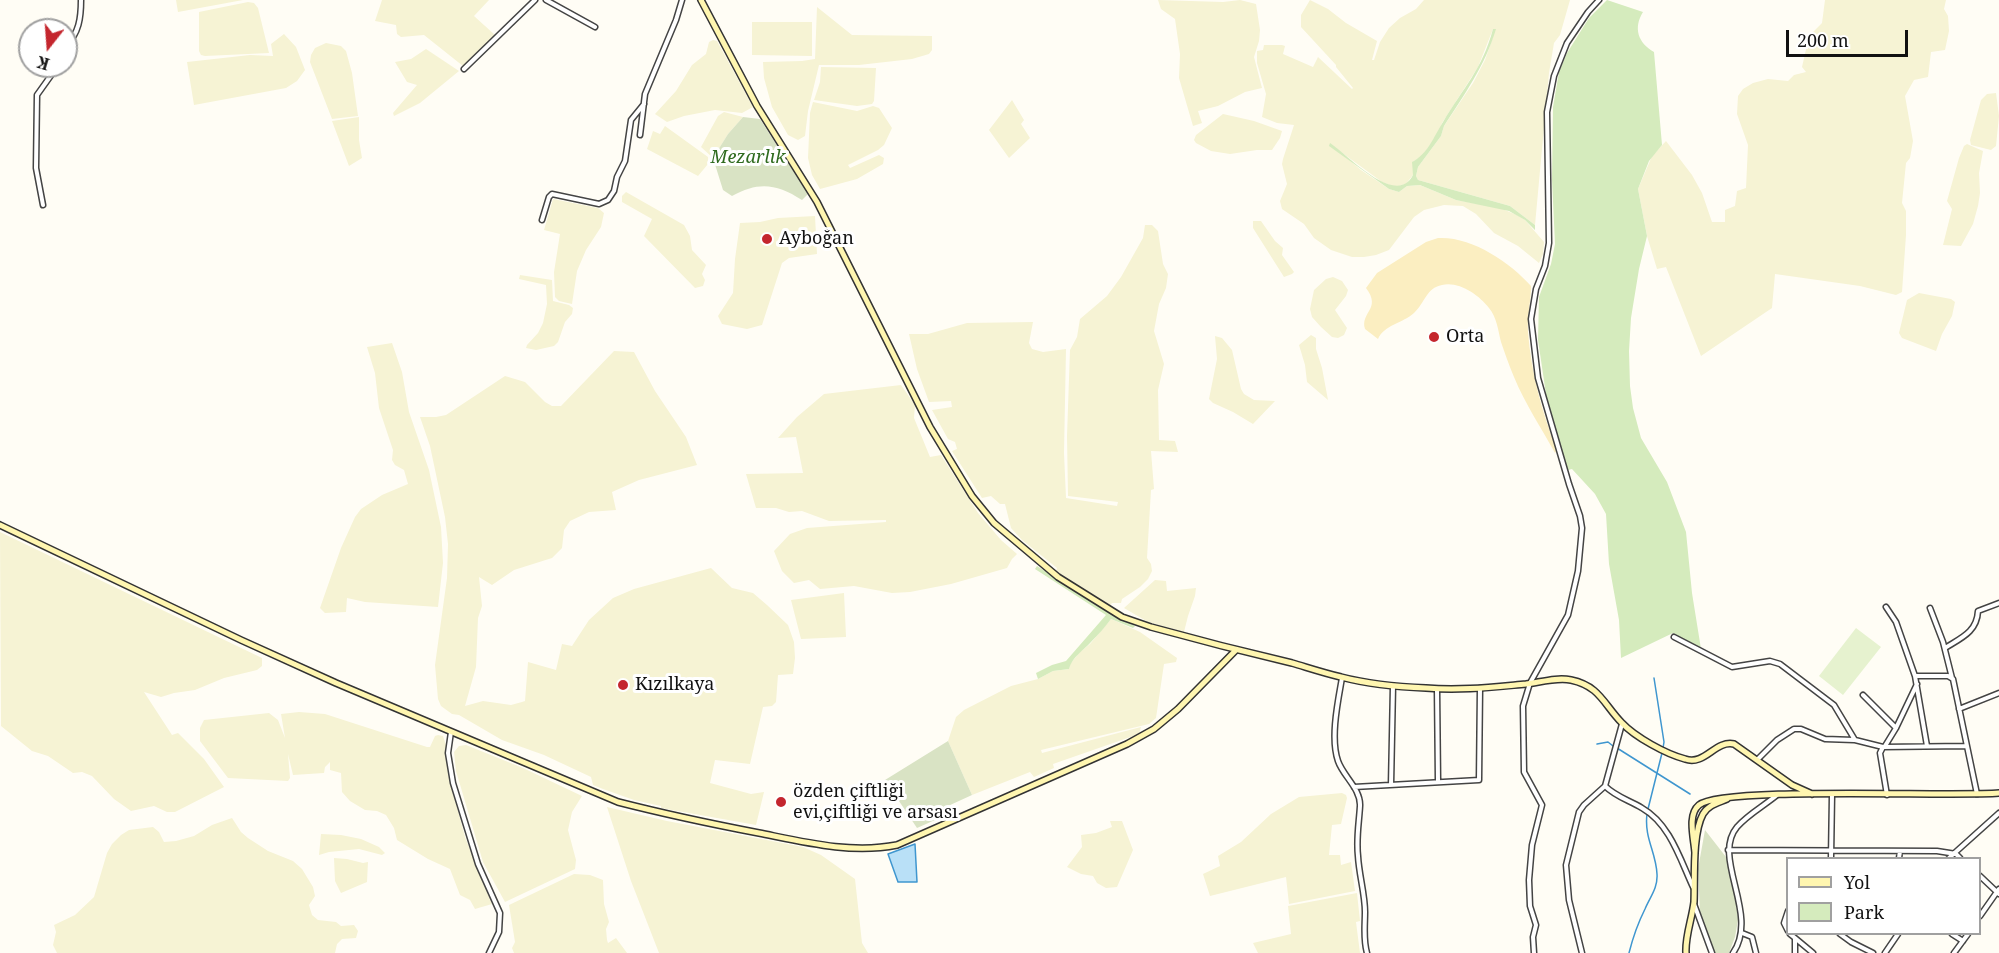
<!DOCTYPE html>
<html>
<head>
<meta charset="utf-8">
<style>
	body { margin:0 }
	#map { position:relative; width:1999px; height:953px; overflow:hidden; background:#fffdf5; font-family:"Noto Serif",serif }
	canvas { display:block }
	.legend { position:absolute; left:1786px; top:857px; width:195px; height:78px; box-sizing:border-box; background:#fff; border:2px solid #a0a0a0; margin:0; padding:8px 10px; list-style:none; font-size:18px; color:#111 }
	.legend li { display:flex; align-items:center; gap:12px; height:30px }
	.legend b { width:30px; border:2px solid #a0a0a0 }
	.north { position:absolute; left:18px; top:18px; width:60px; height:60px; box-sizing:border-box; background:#fff; border:2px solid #a0a0a0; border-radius:50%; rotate:197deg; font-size:16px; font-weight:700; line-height:24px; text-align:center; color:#111 }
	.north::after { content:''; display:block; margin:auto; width:21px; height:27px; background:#c4262e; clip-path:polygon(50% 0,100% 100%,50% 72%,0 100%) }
	.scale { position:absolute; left:1786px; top:30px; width:122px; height:27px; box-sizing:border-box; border:3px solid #111; border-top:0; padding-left:8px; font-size:18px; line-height:21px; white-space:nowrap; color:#111; -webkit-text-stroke:4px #fff; paint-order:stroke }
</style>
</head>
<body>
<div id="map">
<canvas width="1999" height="953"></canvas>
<ul class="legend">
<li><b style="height:8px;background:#fff6b0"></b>Yol</li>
<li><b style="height:16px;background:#d5ebbd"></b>Park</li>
</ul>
<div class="north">K</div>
<div class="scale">200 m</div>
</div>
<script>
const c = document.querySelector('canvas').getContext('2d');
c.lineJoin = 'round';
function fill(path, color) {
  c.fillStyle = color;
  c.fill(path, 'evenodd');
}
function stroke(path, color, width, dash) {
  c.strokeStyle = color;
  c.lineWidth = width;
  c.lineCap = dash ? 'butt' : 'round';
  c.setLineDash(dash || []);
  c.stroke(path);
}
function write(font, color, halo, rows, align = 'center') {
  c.font = font + ' "Noto Serif",serif';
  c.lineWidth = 6;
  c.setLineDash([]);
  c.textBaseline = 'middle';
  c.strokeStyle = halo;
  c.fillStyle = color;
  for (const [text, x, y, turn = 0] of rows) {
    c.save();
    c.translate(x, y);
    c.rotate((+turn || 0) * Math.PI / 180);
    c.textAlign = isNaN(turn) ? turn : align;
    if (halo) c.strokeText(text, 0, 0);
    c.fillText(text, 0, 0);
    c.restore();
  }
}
fill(new Path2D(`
	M176,0H243L178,12Z
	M382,0H489L474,16L495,35L463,66L424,35L401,37L397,34L396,25L375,21Z
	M1158,0L1223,2L1240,0L1256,4L1260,30L1259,41L1254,57L1262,88L1245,92L1218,106L1198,111L1202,123L1193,126L1179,78L1180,54L1175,19L1161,9Z
	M1310,0L1328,9L1346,23L1377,41L1372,60H1374L1380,42L1389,28L1400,18L1416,9L1424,0H1570L1560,35L1554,43L1549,73L1535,225L1510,206L1418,180L1416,176L1418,167L1441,136L1444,126L1473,83L1485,60L1493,37V29L1478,67L1442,123L1439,133L1422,156L1413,162V175L1406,184L1395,187L1382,182L1330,144L1361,170L1389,189L1399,192L1407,186L1420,185L1456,200L1500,208L1517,215L1525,220L1544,242L1543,254L1539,263L1518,246L1494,233L1476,214L1463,206L1444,205L1424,210L1414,217L1389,250L1376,255L1364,257H1352L1331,250L1314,238L1304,224L1282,209L1280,201L1287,184L1282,164L1283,159L1294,125L1277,123L1262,117L1266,94L1257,63V51L1263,50L1264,45H1282L1285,46L1283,54L1313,67L1318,57L1352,89L1353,88L1336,67V65L1301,27V15Z
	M1825,0H1946L1944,9L1948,16L1949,31L1945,50L1931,52L1928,77L1914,80L1905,96L1913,141L1910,158L1906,163L1902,203L1906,211V235L1902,292L1896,295L1860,286L1775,274L1772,308L1701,356L1666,267L1657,269L1647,236L1638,189L1652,156L1666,141L1692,175L1702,193L1712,222H1725V210L1735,206L1737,191L1746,188L1748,145L1737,114L1738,96L1743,89L1753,83L1768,79L1788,81L1794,75L1806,72L1802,67L1807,45L1813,32L1822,23Z
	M248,2L254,3L258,8L269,53L205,56L201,55L199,51V12Z
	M817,7L852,35L932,36V50L929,54L912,59L859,65H819L808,111L805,136L798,140L788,135L772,107L764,78L763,62L802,61L815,59Z
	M752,22H812V56L752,55Z
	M284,34L296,47L305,70L297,81L286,88L194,105L187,62L250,55L273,56L271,44Z
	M713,40L717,41L753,107L742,113L715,110L684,116L667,122L655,114L676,91L692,65L706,54L709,42Z
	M326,43L341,46L346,51L352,73L358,116L332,119L310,62L311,55L315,48Z
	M426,49L459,71L420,103L394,116L393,113L417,85L407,82L395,62L411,59Z
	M821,67L876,68L874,101L872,104L857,106L814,100L820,82Z
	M1996,93L1999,116L1996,146L1991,150L1971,145L1970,140L1981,100L1987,94Z
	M1012,100L1024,120L1021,124L1030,138L1009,158L989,130Z
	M813,102L857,111L873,106L879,108L892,128L884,145L878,150L848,165L850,168L879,155L884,158L883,164L857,179L820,189L812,175L808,158L810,113Z
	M724,112L743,117L728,134L713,158L701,147L718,116Z
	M1223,114L1254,121L1282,131L1280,138L1272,150H1257L1230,154L1211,151L1196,143L1194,140L1196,135Z
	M359,117V140L362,158L349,166L332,121Z
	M665,126L708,157V164L698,176L647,149L653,131L660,134Z
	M1967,144L1983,151L1979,173L1980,193L1978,206L1973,224L1961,246L1943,245L1952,209L1947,201L1959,158L1964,146Z
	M626,192L684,225L690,236L692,250L706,265L702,274L705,280L703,286L695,288L644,236L652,219L622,202V196Z
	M553,199L598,208L604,213L601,227L586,250L577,271L572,304L559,301L555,297L554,272L560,234L544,230Z
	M815,216L817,254L789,258L782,263L762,325L747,329L722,324L718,316L733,293L735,259L740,223L760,222L778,218Z
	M1253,221H1261L1275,241L1283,248L1282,255L1294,272L1292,274L1284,277L1253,228Z
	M1145,225H1152L1158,231L1163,264L1168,274L1166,288L1159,304L1154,331L1164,364L1158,390L1159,440L1175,441L1178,452L1151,451L1154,489L1151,490L1147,558L1151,564L1152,571L1148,579L1140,587L1122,599L1121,603H1112L1110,606L1056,572L1057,568L1022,540L1011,528L1005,504H1000L991,496L982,498L952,451L957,449L955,442L948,439L932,410L952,407L951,401L929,402L917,369L909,334H928L967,323L1033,322L1029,343L1032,349L1043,352L1066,349L1064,453L1066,498L1117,506L1118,502L1068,496L1067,436L1070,350L1077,337L1080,319L1107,296L1121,277L1143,238Z
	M520,275L552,280L553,301L569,305L573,308L572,314L565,322L558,342L554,346L536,350L526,348L527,345L538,333L543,323L547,304L546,285L519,279Z
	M1333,277L1342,281L1348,290L1346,296L1335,310L1347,328L1344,335L1338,338L1332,337L1321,327L1312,317L1310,309L1314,290L1326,279Z
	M1919,293L1951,299L1955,302L1952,316L1942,334L1936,351L1902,338L1899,333L1907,300Z
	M1311,335L1316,338V349L1322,368L1328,400L1307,382L1305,365L1299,345Z
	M1215,336L1222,338L1232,350L1241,389L1244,394L1254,400L1275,401L1253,424L1233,412L1213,403L1209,399L1217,359Z
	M392,343L402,372L409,412L429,470L441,527L443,563L438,607L365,602L347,598L346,612L325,613L320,608L341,548L355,517L361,509L382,495L408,484L404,470L395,465L392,460L393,450L379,408L375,373L367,347Z
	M614,351L634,352L655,391L686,437L697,465L639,480L612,492L616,510L589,512L570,521L564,530L562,548L552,558L514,570L492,585L479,577L482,606L478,618L476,667L465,706L483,701L511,705L522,702L525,701L528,662L556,670L562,644L572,646L589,620L613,598L634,589L711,568L732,588L753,593L767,605L788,625L794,642L795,658L793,674L778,675L776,702L772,706L763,707L750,764L715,760L710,783L751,794L764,792L756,825L661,808V806L634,800L603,789L593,785L591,777L544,755L502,740L459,715L452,714L441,706L438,699L435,665L447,578L448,544L445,517L430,446L420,417H436L446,415L505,376L525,382L545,402L552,406H561Z
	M901,385L915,405L914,418L930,457L941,455L978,513L1001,540L1017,554L1012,559L1007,568L951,584L910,592L892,593L854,586L820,589L809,580L794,583L782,571L774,551L790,534L807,528L886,522V520L829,521L802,511L789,512L776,508H756L746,474L803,473L796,437L778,438L797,417L824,394Z
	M0,532L262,658V666L257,670L224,678L195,690L174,693L161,697L144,692L172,735L178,733L204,759L224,787L175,812H167L154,806L131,811L114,799L92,776L82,772L73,773L48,756L32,751L1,726Z
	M1155,580L1166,581L1167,591L1196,588L1195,596L1188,616L1184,632L1148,622L1124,608Z
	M844,593L846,637L801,639L791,600Z
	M1111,619L1140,632L1177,658L1176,662L1164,664L1156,718L1149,724L1041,750L1042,753L1141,727L1139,734L1053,764L1054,768L1034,777L1030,772L972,795L948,741L956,717L964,710L1011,686L1038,679L1053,671L1069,669L1070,664L1080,652L1090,644Z
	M299,712L325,714L427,747H430L435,736L438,735L443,736L447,748L448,774L465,837L492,904L475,909L470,900L460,895L450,869L428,859L397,840L394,828L386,815L377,811L365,810L350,801L342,792L341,773L330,770V762L325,767L324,773L293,775L288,754L290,778L288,781L228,778L200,741V728L204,720L269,713L278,720L285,738L281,714Z
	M466,745L523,768L582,796L572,812L568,830L576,860L575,869L505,902L483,862L456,771L454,752L459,746Z
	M1342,793L1346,795L1347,798L1341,824L1332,825L1329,855H1340L1341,865L1351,862L1355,891L1289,904L1286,877L1210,896L1203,874L1220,866L1218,856L1241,842L1271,814L1299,797Z
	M607,807L667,821L803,847L821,855L855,879L862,943L868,953H659L631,881Z
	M232,818L241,832L248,838L268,851L293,861L302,869L313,887L315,896L309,905L312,915L318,920L336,922L341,926L354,925L358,931L356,938L342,939L337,944L335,953H57L53,945L56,932L54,925L75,915L94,897L107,853L112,844L121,835L129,830L153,827L159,832L164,842L176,841L194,836L212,825Z
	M1110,821H1122L1133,850L1117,887L1106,888L1097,883L1093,876L1081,874L1067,867L1082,847L1081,835L1096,833L1112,827Z
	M321,834L341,835L361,839L379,847L385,853L382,855L359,849L329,852L319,855Z
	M334,858L347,859L363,863L368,862L367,882L341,893L335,881Z
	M574,874L590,875L603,880L604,904L609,922L606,929L607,940L608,943L616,938L627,953H514L512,948L515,942L509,905Z
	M1357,893L1360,921L1356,922L1360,953H1258L1253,943L1291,934L1288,906Z`), '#f6f3d4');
fill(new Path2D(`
	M1607,0L1643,12C1633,28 1638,43 1654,52L1662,145L1649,161L1638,189L1647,236L1639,269L1631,318L1629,351L1630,386L1633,408L1641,438L1667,482L1686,532L1692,593L1701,649L1673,633L1621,658L1619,620L1609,564L1606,514L1595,494L1572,469L1568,470L1547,401L1538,340L1539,297L1551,264L1555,244L1552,180L1553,107L1559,72L1567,53L1589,18Z
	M1493,29H1496C1485,66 1464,95 1444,126L1441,136L1418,167L1416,176L1418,180L1510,206L1535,225V230L1525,220L1509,211L1456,200L1420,185L1407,186L1399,192L1389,189L1329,146L1330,143C1348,155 1396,208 1413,175L1412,162C1428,154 1434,136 1443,122C1463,88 1482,70 1493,29Z
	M1037,566L1094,603L1135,626L1133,628L1111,619C1105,627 1098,635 1091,642C1083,651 1072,657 1069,669L1053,671L1038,679L1036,673L1052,665L1066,661L1106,615L1035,569Z`), '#d5ebbd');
fill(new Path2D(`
	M1438,238C1471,236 1510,262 1531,286C1531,301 1527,317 1528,332C1531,372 1542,413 1557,450L1555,453C1541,427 1525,404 1514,377C1509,365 1505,354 1501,342C1498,330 1497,318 1489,308C1479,295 1459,281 1442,285C1426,288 1425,303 1414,313C1403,323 1384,325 1378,339L1365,329C1360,312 1382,309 1366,288L1377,273L1426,242Z`), '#fbeec1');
fill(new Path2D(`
	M743,117L760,119L808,194L802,200C777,184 759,181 732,196L723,190L713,158L728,134Z
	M948,741L972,795L948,806L944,816L917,828L885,780Z
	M1705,830L1726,857L1733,879L1738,920L1735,937L1729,953H1714L1700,911L1698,869Z`), '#d9e3c4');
fill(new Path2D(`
	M1856,628L1881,647L1843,695L1819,676Z`), '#e6f2cf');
const water = new Path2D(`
	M915,844L917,882H898L888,854Z`);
fill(water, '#b9e0f7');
stroke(water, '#3f96cf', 1.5);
stroke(new Path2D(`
	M1654,678L1664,742L1663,748
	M1597,744L1608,742L1613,746
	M1617,748L1690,794
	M1648,809L1662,753
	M1629,953C1633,937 1638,923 1645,909C1650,897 1658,888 1657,874C1656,852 1644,838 1647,814`), '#3f96cf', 1.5);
const street = new Path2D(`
	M546,0L595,27
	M66,46C79,33 81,18 81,0
	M464,69L535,0
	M640,135L645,94L676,20L682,0
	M43,205L36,168L37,95L52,74L55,66
	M542,220L549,197L552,194L599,204L608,200L614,191L617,177L625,161L631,120L644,104
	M1886,607L1896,622L1915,676H1948L1953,679L1977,794
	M1930,608L1943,642L1952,678
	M1674,637L1732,667L1770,661L1780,664L1834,705L1855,740L1883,747
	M1945,648C1961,638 1977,632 1978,611L1999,603
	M1915,676L1927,746
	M1342,678C1338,701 1330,738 1338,761C1343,776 1361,789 1360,806C1359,823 1356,839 1358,856C1359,875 1365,894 1365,912C1365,926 1363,939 1367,953
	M1437,689L1438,781
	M1863,695L1896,728
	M1959,709L1999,693
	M1622,724L1605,786C1616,797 1629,800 1642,808C1670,824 1680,859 1693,887
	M451,732L448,753L453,783L478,864L500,913L499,932L489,953
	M1885,746L1896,728L1917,684
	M1758,759L1777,740L1794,729H1801L1825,739L1854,740
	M1391,785L1393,686
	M1354,787L1479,780L1480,688
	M1887,795L1880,753L1883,747L1966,746
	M1728,850L1937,851L1956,854L1960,858
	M1831,858L1832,795
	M1899,858L1900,851
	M1949,858L1999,813
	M1980,876L1999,894
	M1694,904L1712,953
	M1788,911L1784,923L1788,931
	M1980,916L1999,889
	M1742,933L1752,937L1756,953
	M1790,934L1795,938V953
	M1840,934L1851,942L1873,953
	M1952,934L1963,941
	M1795,938L1813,953
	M1534,953L1533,937L1536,925L1530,906L1529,880L1532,845L1542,805L1524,772L1523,706L1530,683L1568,615L1578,571L1582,528L1580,516L1569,484L1538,378L1531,319L1536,289L1545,266L1549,243L1547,112L1554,76L1567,43L1588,12L1599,0
	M1582,953L1569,900L1566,865L1579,812L1584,805L1605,786
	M1733,953C1760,914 1711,858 1737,827C1747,815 1765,805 1777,795
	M1885,953L1898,934
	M1954,953L1968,934`);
const secondary = new Path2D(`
	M701,0L757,106L817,202L930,427L972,496L994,523L1058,577L1122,617L1151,627C1198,640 1245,652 1292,663C1309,668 1324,673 1341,677C1368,684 1398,687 1426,688C1460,691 1493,687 1526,684C1541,682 1557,677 1571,680C1600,686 1604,705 1622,723C1635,737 1666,754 1685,759C1705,766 1715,740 1734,744L1792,785L1812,794
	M0,525L241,640L336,683L618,802C665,814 712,824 759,833C804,842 851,854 897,845L1127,744L1154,729L1178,709L1236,650
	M1695,853C1694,838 1687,815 1699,805C1721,786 1953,797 1999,793
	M1686,953C1685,936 1692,919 1694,902C1695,879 1692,834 1703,814C1708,805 1718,803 1727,799`);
stroke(street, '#444', 7);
stroke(secondary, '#333', 8);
stroke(street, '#fff', 4);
stroke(secondary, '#fff6b0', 5);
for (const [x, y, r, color] of [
	[767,239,6,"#c4262e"],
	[1434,337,6,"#c4262e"],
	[623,685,6,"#c4262e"],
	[781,802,6,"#c4262e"]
]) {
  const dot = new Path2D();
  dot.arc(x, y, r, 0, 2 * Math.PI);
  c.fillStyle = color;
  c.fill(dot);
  stroke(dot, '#fff', 2);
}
write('italic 18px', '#2f6b1f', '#fff', [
	["Mezarlık",748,158]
]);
write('18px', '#111', '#fff', [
	["Ayboğan",779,239],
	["Orta",1446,337],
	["Kızılkaya",635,685],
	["özden çiftliği",793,792],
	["evi,çiftliği ve arsası",793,813]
], 'left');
</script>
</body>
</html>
